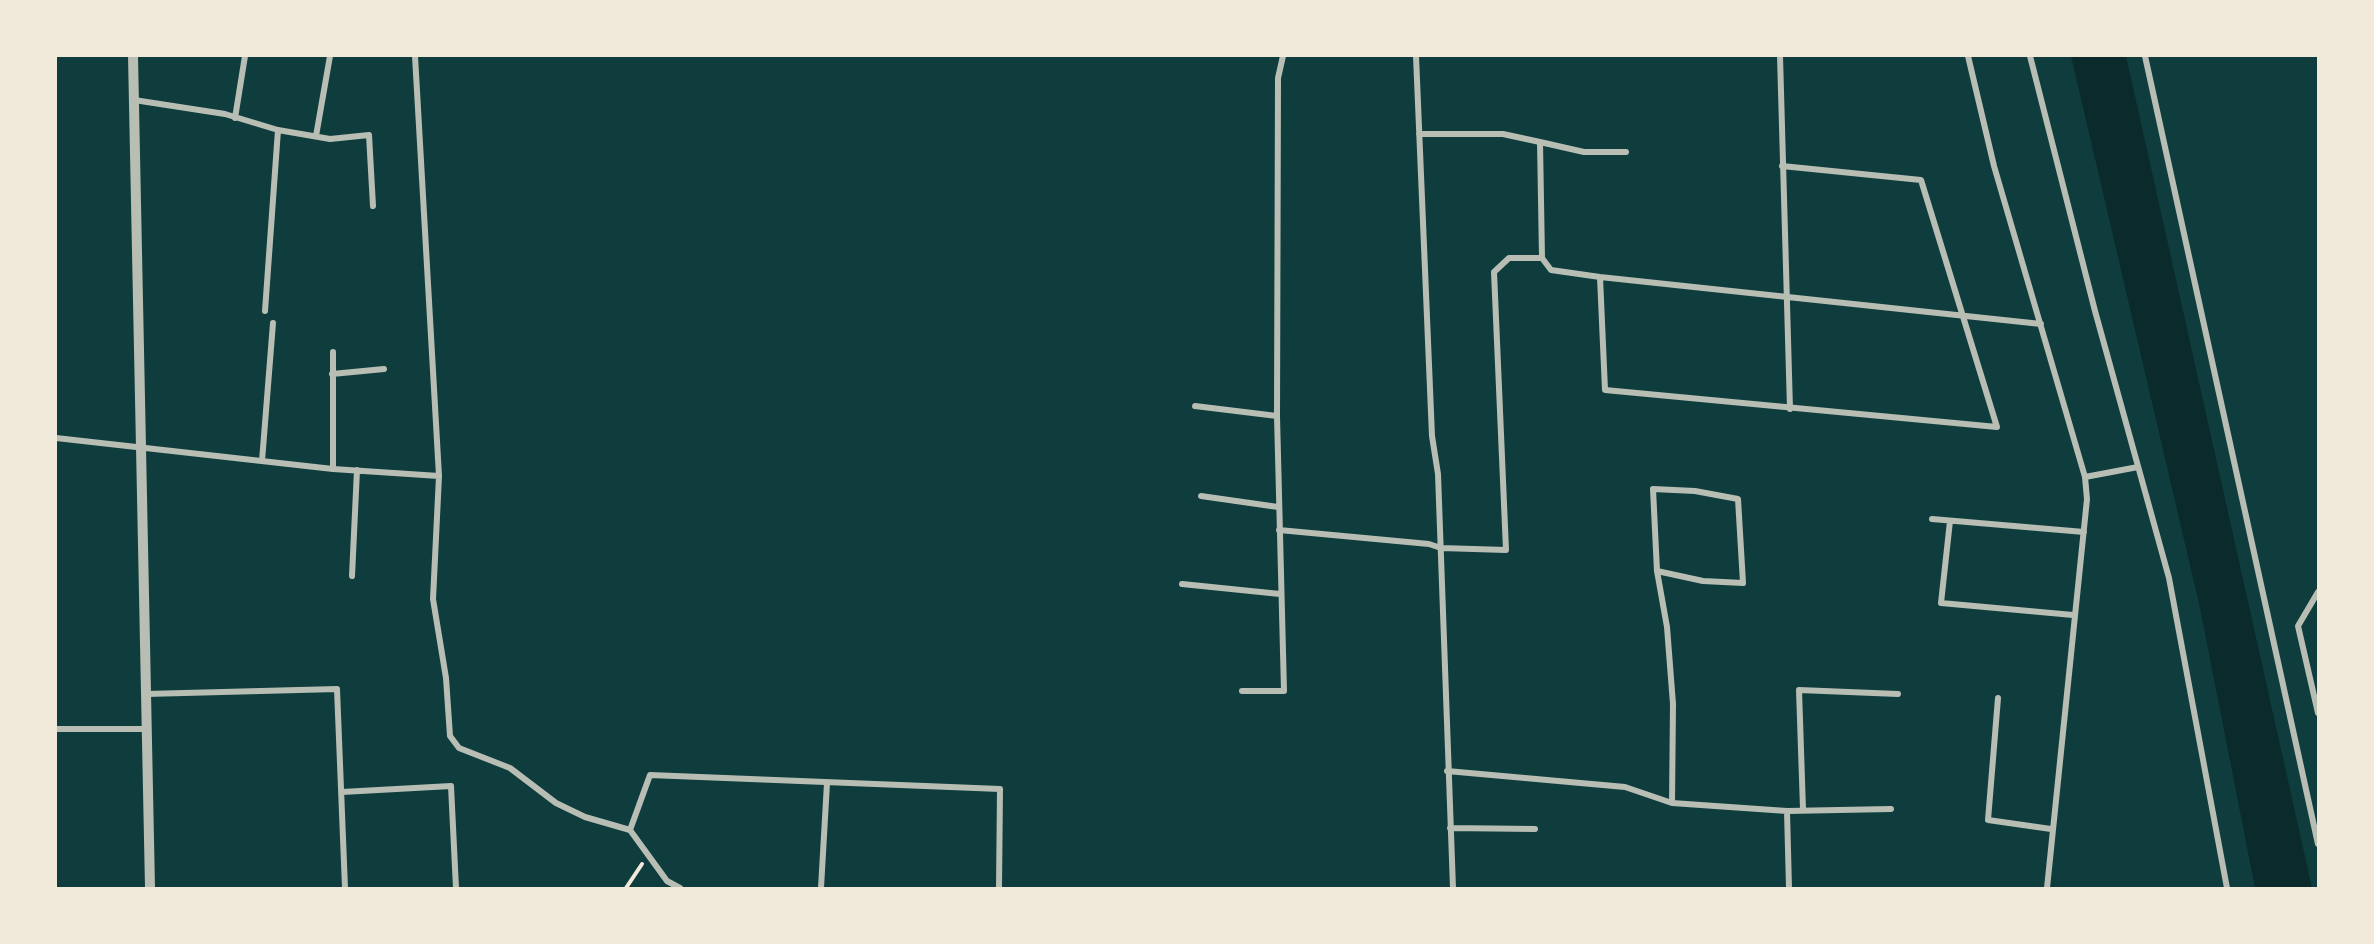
<!DOCTYPE html>
<html>
<head>
<meta charset="utf-8">
<style>
	body { margin:0 }
	#map { position:relative; width:2374px; height:944px; overflow:hidden; background:#0f3d3e; font-family:Cabin,sans-serif }
	canvas { display:block }
	.frame { position:absolute; inset:0; border:57px solid #f1e9da; pointer-events:none }
</style>
</head>
<body>
<div id="map">
<canvas width="2374" height="944"></canvas>
<div class="frame"></div>
</div>
<script>
const c = document.querySelector('canvas').getContext('2d');
c.lineJoin = 'round';
function fill(path, color) {
  c.fillStyle = color;
  c.fill(path, 'evenodd');
}
function stroke(path, color, width, dash) {
  c.strokeStyle = color;
  c.lineWidth = width;
  c.lineCap = dash ? 'butt' : 'round';
  c.setLineDash(dash || []);
  c.stroke(path);
}
fill(new Path2D(`
	M2071,56H2126L2312,888H2255L2200,608Z`), '#0a2a2b');
stroke(new Path2D(`
	M626,888L642,864`), '#f1e9da', 4);
stroke(new Path2D(`
	M415,56L439,476L433,599L446,678L450,736L459,748L510,768L556,803L585,817L630,830L667,881L680,888
	M1416,56L1432,436L1438,474L1453,888
	M1780,56L1790,409
	M1968,56L1994,166L2085,477L2087,499L2047,888
	M2030,56L2095,311L2169,578L2227,888
	M2145,56L2318,844
	M134,100L225,114L278,130L330,139L369,135L373,206
	M235,118L245,56
	M1419,134H1503L1540,142
	M316,136L330,56
	M1542,258L1551,270L1600,277L2041,324
	M1600,277L1605,390L1997,427L1921,180L1782,166
	M265,311L278,130
	M333,352V469
	M332,374L384,369
	M1195,406L1277,416
	M56,438L333,469L439,476
	M262,461L273,323
	M2085,477L2138,467
	M1201,496L1278,507
	M1932,519L2084,532
	M1950,521L1941,603L2073,615
	M1279,530L1429,544L1441,548L1506,550L1494,272L1509,258H1542L1540,142L1584,152H1626
	M1657,571L1703,581L1743,583L1738,499L1695,491L1653,489L1657,571L1667,627L1673,704L1672,803
	M352,576L357,470
	M1182,584L1280,594
	M2318,592L2298,626L2318,713
	M1242,691H1284L1277,416L1278,78L1283,56
	M146,694L337,689L345,888
	M1998,698L1988,820L2051,829
	M56,729H147
	M1447,771L1625,787L1672,803L1787,811L1891,809
	M342,792L451,786L456,888
	M1803,809L1799,690L1898,694
	M1787,811L1789,888
	M1450,828L1535,829
	M630,830L650,775L1000,789L999,888
	M821,888L827,783`), '#b8beb3', 6);
stroke(new Path2D(`
	M133,56L150,888`), '#b8beb3', 10);
</script>
</body>
</html>
